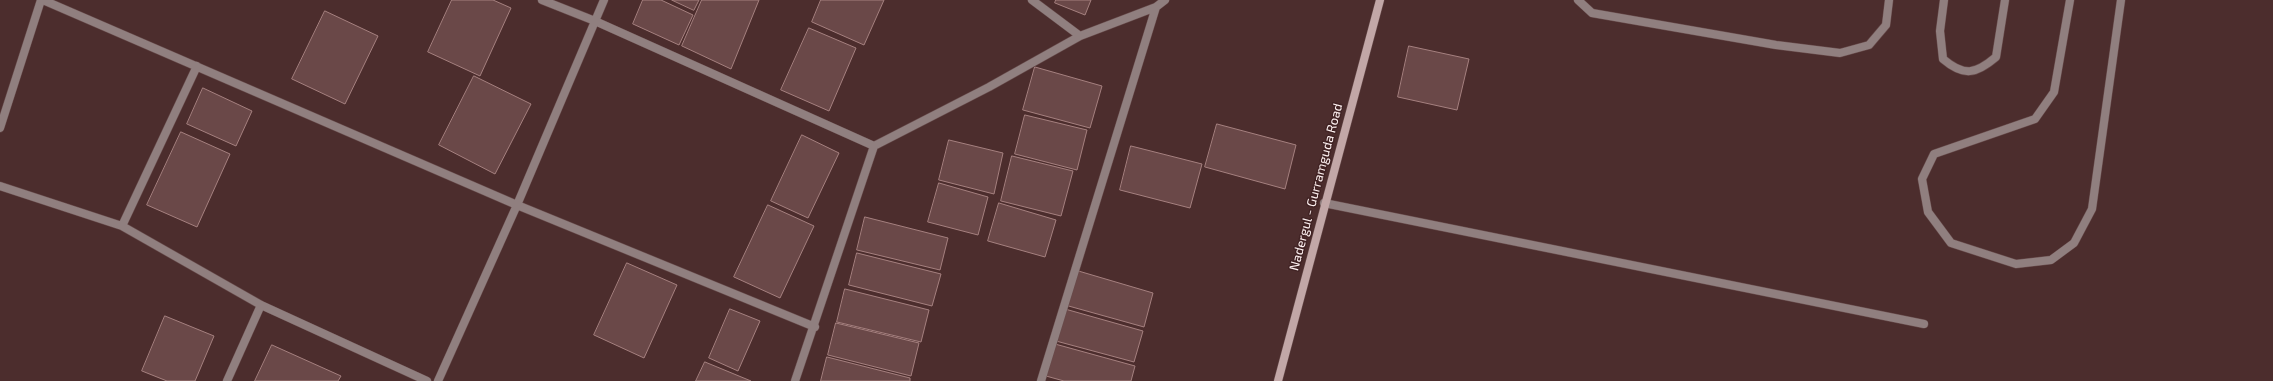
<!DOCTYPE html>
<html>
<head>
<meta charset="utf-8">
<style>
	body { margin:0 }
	canvas { display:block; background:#4c2d2d }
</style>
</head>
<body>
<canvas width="2273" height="381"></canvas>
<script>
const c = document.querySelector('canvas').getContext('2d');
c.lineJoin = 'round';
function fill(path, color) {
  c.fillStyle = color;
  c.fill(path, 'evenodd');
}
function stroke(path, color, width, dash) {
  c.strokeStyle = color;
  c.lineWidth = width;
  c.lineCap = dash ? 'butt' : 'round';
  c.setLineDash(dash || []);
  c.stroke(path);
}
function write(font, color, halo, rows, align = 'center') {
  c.font = font + ' "Exo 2",sans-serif';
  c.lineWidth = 3;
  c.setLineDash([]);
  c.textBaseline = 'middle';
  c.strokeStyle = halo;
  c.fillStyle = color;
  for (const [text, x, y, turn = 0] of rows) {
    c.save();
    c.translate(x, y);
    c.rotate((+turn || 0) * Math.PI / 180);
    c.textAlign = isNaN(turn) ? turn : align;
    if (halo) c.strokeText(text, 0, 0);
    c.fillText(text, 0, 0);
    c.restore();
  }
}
const building = new Path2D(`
	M452,0H493L511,8L480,76L428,52Z
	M643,0H661L693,15L679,45L633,24Z
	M672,0H699L694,10Z
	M702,0H759L731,69L682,46Z
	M821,0H884L864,45L812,22Z
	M1056,0H1091L1085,15L1055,3Z
	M325,11L378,36L345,104L292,79Z
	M809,28L856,48L829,111L781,90Z
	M1409,46L1469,59L1457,110L1398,97Z
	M1035,67L1102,86L1090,128L1023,110Z
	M474,76L531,104L495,174L439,145Z
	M203,88L252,111L236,146L187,124Z
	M1025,115L1087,130L1077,170L1015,154Z
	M1217,124L1296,145L1285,189L1205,167Z
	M181,132L230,154L197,227L147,205Z
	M802,135L839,153L808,218L771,201Z
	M949,140L1003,153L994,194L939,180Z
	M1131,146L1202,164L1190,208L1120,190Z
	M1012,156L1073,171L1061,216L1001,201Z
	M939,183L988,197L978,235L928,222Z
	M999,203L1056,220L1045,257L988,241Z
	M768,205L814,226L780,298L734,277Z
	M865,217L948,238L940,270L857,250Z
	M857,253L941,274L932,306L849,285Z
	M627,263L677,285L644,358L594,335Z
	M1075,270L1153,293L1144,327L1065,305Z
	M845,289L929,310L921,342L837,322Z
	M730,309L760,321L738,371L709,358Z
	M1065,309L1143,331L1134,362L1056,341Z
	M165,316L214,336L195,381H167L142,371Z
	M836,323L919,343L911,376L828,355Z
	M1055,344L1135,366L1131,381H1064L1046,376Z
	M272,345L341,376L338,381H255Z
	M827,357L910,378V381H821Z
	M705,362L751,381H696Z`);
fill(building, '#6a4848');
stroke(building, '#a5807f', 1);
const service = new Path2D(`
	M1578,0L1592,13L1776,45L1840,53L1869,45L1886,25L1889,0
	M1944,0L1940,31L1943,59C1964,77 1976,74 1996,57L2005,0
	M2070,0L2054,92L2035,119L1934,154L1922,179L1928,212L1951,243L2016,264L2051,260L2074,243L2092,209L2121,0
	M1324,203L1924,324`);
const minor = new Path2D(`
	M43,0L517,205L815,327
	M542,0L595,21L874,146
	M1032,0L1080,36
	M0,128L41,0
	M0,186L122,226L261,305L427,381
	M122,226L197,66
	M227,381L261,305
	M438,381L517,205L604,0
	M795,381L874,146L989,87L1080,36L1156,7L1165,0
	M1041,381L1156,7`);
const secondary = new Path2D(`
	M1278,381L1380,0`);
stroke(service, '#684c4c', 9);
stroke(minor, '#684c4c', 9);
stroke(secondary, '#684c4c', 9);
stroke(service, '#907f7f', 8);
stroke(minor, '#907f7f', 8);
stroke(secondary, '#c2a7a7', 8);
write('13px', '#fef1f1', '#412324', [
	["Nadergul - Gurramguda Road",1316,187,-75]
]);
</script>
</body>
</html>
